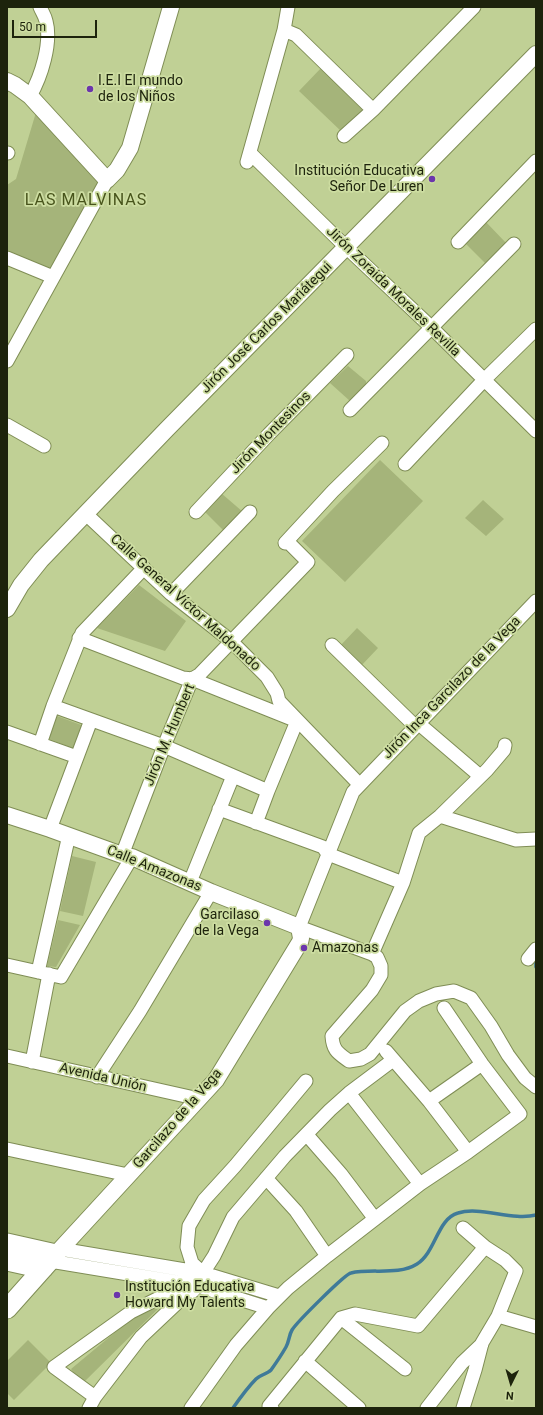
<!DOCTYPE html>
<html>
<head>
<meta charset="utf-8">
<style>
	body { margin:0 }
	#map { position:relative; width:543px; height:1415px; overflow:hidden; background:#c0d095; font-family:Roboto,sans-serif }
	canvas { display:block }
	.frame { position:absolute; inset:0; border:8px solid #1d230c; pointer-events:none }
	.north { position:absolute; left:491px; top:1363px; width:40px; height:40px; -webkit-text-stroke:3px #cddda1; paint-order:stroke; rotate:185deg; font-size:11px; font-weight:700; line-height:16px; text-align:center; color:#1d230c }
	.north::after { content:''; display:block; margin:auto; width:14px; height:18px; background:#1d230c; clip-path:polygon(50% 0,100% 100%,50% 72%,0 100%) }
	.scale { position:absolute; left:12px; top:20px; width:85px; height:18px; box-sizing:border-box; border:2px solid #1d230c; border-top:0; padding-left:5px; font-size:12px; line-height:14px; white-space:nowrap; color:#1d230c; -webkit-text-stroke:3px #cddda1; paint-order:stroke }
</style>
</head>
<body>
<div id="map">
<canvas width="543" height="1415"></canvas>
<div class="frame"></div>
<div class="north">N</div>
<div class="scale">50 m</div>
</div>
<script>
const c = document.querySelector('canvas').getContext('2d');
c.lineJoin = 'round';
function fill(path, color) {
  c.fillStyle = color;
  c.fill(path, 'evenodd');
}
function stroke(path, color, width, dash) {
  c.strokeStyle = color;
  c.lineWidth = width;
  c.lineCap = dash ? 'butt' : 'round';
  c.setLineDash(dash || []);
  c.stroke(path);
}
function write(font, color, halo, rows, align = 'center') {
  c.font = font + ' Roboto,sans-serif';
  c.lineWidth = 3.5;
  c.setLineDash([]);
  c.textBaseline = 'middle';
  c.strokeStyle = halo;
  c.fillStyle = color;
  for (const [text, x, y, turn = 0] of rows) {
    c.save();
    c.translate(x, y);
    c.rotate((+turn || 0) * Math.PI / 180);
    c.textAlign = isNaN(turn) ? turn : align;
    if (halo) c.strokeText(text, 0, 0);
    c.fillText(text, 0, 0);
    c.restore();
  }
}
fill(new Path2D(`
	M322,67L366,108L343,133L299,91Z
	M37,109L106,190L67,261L49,270L7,254V185L16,179Z
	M485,221L508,245L487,265L464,242Z
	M348,366L366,381V385L350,401L330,383Z
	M380,460L423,501L345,582L302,541Z
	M221,493L243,512L224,531L204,511Z
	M483,500L504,519L486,536L465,518Z
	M139,585L186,621L165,651L97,628Z
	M357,628L378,648L361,666L340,646Z
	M57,716L84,726L75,749L49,739Z
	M72,856L96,862L83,916L60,911Z
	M58,920L80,925L56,967L47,966Z
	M167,1300L82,1384L71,1369L131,1319Z
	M28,1340L51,1363L14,1400L7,1393V1361Z`), '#a5b47a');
stroke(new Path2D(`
	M536,957V967
	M233,1408C240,1398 247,1388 256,1379C260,1375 267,1374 271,1370C276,1363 282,1354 286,1347C289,1342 289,1335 292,1330C297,1322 345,1274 351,1273C371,1268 398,1276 417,1264C436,1252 437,1219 458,1213C480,1206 512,1221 536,1215`), '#3f7a99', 3.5);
const minor = new Path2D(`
	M284,30L296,35L373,110
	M30,96C41,77 52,43 46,21C45,16 42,12 40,7
	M344,136L373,110L474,7
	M7,153H8
	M250,153L346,247L431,327L536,431
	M247,162L284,30L288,7
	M458,242L536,161
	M7,258L53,277
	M7,361L107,180
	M350,410L514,244
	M7,425L44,446
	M405,464L484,380L536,329
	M196,512L269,434L347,355
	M86,514L171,594L231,641L267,677L277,693L279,701L359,784
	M285,543L333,491L382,443
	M171,594L250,512
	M536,601L353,792L299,927L372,954L377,957L381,966V975L372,990L332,1036C333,1051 338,1053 349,1061L361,1059L370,1054L405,1011L419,1001L436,994L454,991L471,998L491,1026L508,1055L525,1078L536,1087
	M79,638L183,678L192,679L297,721L268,791L256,823
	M332,645L415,726
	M53,706L164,746L268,791
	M418,723L480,776
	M7,732L77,757
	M40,744L53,706L82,633L144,568
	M219,809L323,847L328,854L403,883
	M440,816L487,770L504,750L505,745
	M50,829L91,720
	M122,855L164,746L192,679L199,675L308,562L287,541
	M190,882L233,776
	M372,954L403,883L419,833L440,816L516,840L536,839
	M528,959L536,949
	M7,965L61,977L132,857
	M38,972L69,835
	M386,1051L429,1101L468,1152
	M7,1056L199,1099
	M32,1062L49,974
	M97,1077L140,1011L211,892
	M349,1093L420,1184
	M429,1101L482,1064
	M307,1135L341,1174L375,1219
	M7,1149L128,1175
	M266,1178L296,1211L327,1256
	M60,1249L203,1273L279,1296
	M50,1261L195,1285L268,1308
	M203,1273L214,1256L233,1217L285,1156L330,1110L349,1093L393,1060
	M498,1316L536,1327
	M341,1318L405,1369
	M305,1361L359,1408
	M95,1397L54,1367L131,1312L165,1295L198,1286L203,1273L192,1263L187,1247L189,1226L204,1200L235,1166L306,1081
	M89,1408L95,1397L141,1337L177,1303L194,1290
	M191,1408L236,1345L268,1308L288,1288L327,1256L420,1184L468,1152L520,1114L482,1064L444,1008
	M272,1408L269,1406L341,1318L355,1314L418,1326L485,1247
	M427,1408L462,1363L482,1344
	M463,1408L475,1370L482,1343L498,1316L516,1271L505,1260L485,1247L463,1228`);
const tertiary = new Path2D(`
	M7,81L15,85L30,96L107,180L117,170L130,148L171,7
	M7,609L21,585L41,560L167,429L536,54
	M7,815L50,829L122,855L132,857L211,892L299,927L301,938L300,942L216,1080L56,1254`);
const secondary = new Path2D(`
	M7,1243L56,1254L7,1309
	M7,1261L43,1269`);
stroke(minor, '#7f8d55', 15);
stroke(tertiary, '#7f8d55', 18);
stroke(secondary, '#7f8d55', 21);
stroke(minor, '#fff', 13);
stroke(tertiary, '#fff', 16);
stroke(secondary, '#fff', 19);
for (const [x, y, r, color] of [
	[90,89,4,"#6b35ac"],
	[432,179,4,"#6b35ac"],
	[267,923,4,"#6b35ac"],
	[304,948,4,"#6b35ac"],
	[117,1295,4,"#6b35ac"]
]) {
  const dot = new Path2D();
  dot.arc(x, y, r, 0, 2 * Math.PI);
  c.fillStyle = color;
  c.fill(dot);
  stroke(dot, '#cddda1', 1.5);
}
write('14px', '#1d230c', '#cddda1', [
	["I.E.I El mundo",98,81],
	["de los Niños",98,97],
	["Institución Educativa",424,171,"right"],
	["Señor De Luren",424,187,"right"],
	["Garcilaso",259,915,"right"],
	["de la Vega",259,931,"right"],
	["Amazonas",312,948],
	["Institución Educativa",125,1287],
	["Howard My Talents",125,1303]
], 'left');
write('14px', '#1d230c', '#cddda1', [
	["Jirón Zoraida Morales Revilla",393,292,44],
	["Jirón José Carlos Mariátegui",267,328,-45],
	["Jirón Montesinos",271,433,-46],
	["Calle General Víctor Maldonado",185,603,42],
	["Jirón Inca Garcilazo de la Vega",452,688,-46],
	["Jirón M. Humbert",170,735,-67],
	["Calle Amazonas",154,869,22],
	["Avenida Unión",103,1078,13],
	["Garcilazo de la Vega",178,1119,-49]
]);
c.letterSpacing = '1px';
write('16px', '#48541c', '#cddda1', [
	["LAS MALVINAS",86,201]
]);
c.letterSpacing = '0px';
</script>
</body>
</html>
